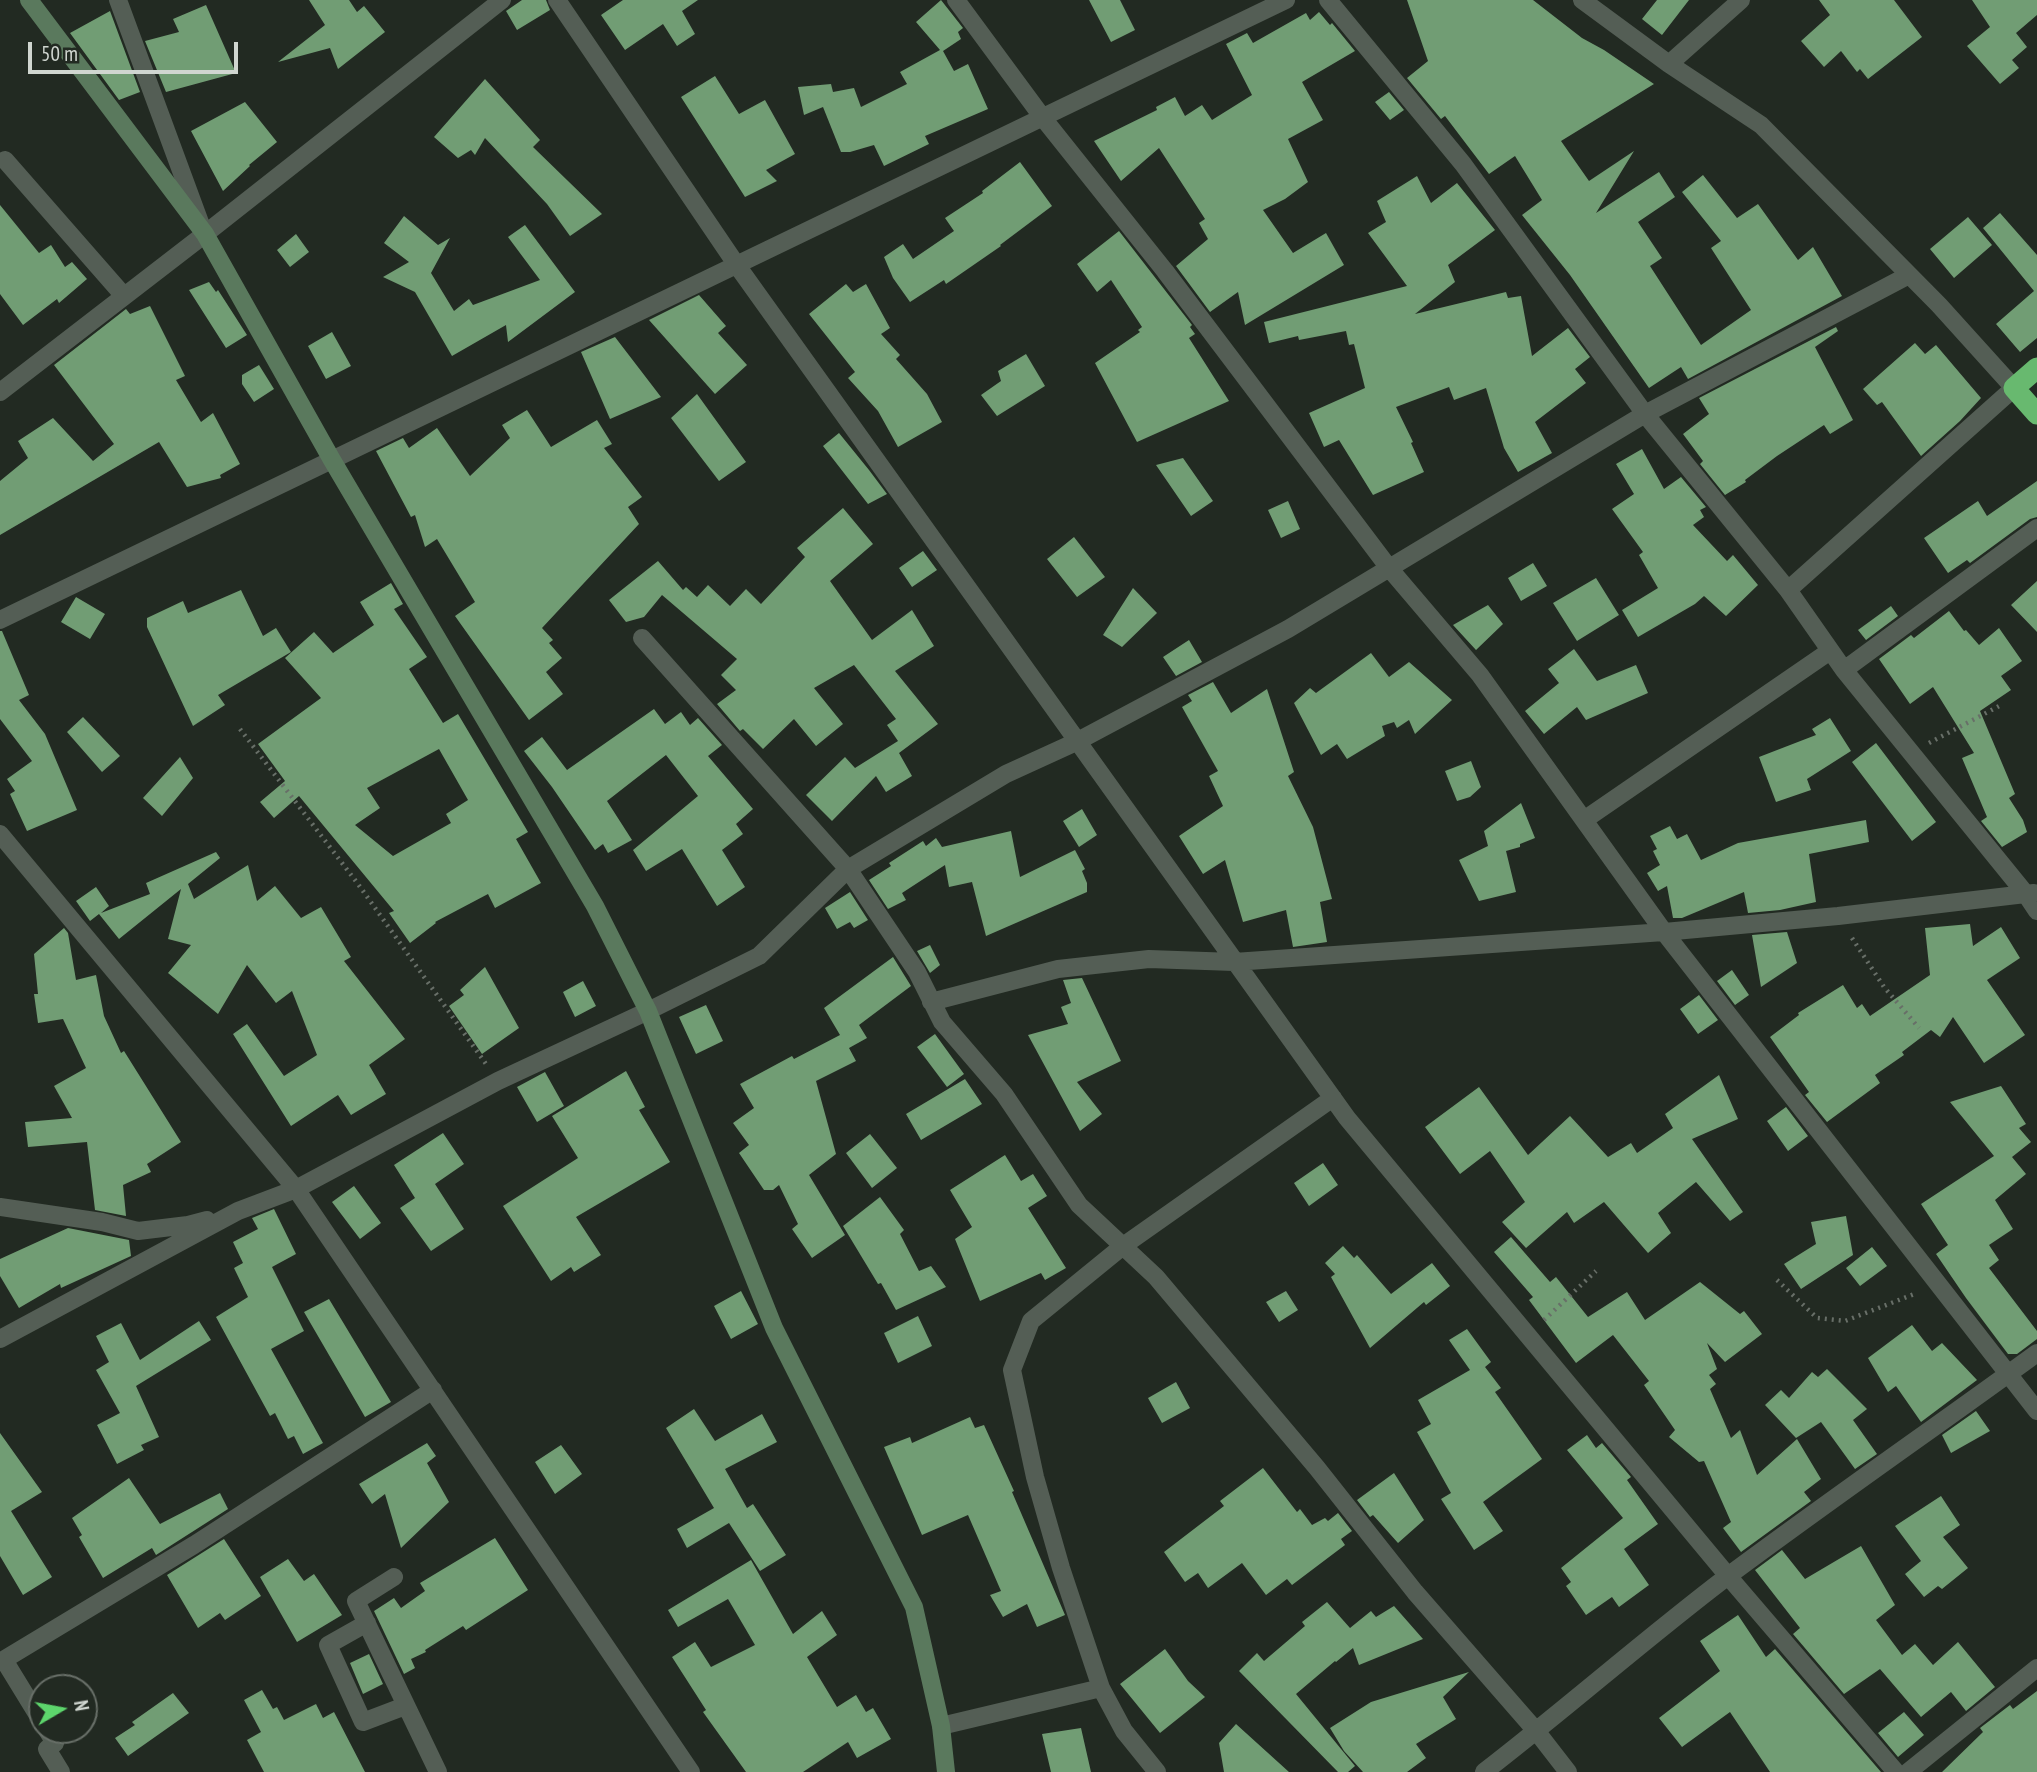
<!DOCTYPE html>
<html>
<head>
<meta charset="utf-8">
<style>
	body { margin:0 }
	#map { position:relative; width:2037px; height:1772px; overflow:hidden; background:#222a22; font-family:"PT Sans Narrow",sans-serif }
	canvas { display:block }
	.north { position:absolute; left:28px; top:1674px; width:70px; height:70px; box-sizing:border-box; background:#222a22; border:2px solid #686f68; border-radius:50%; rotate:80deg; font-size:19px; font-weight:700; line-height:28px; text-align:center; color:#d0d6d0 }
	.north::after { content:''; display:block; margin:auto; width:24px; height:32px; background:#5dd56c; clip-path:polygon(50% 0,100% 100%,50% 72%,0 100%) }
	.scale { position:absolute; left:28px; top:42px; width:210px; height:32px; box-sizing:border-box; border:4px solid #d0d6d0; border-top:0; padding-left:9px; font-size:21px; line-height:24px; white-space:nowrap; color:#d0d6d0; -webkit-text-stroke:5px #222a22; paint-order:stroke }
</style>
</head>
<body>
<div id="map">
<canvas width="2037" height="1772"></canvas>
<div class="north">N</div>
<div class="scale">50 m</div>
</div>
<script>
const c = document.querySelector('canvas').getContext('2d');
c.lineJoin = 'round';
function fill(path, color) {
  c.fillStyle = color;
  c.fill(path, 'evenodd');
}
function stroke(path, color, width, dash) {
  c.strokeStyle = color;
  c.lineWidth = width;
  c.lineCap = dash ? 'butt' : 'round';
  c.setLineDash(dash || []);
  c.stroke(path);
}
fill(new Path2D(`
	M309,0H349L357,12L364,6L385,32L338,69L330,48L278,62L325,25Z
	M522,0H546L550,10L517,30L506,11Z
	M623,0H698L682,11L695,34L677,46L663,24L625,50L601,15Z
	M941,0L963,28L958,32L961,39L943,51L954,71L968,64L988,109L925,136L929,144L884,166L874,145L850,152H841L823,107L804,115L798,87L831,84L833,92L854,88L861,107L907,84L900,72L940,50L916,22Z
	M1089,0H1120L1135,30L1111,42Z
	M1407,0H1533L1582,38L1604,50L1654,84L1561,141L1589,181L1634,151L1596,213L1659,172L1675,197L1638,222L1662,258L1650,266L1701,345L1751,310L1711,248L1721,241L1682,192L1703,175L1737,218L1758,204L1798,260L1813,247L1842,296L1688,379L1681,367L1649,388L1570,275L1522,215L1542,200L1515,156L1489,174L1445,116L1441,119L1407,78L1428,61Z
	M1657,0H1689L1662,35L1642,19Z
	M1819,0H1894L1922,37L1868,79L1860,69L1857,72L1841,51L1824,67L1801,41L1830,15Z
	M1972,0H2037V15L2016,33L2027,47L2012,60L2019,68L2000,84L1967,46L1990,27Z
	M206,5L236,73L166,92L145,41L179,32L173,19Z
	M110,11L140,92L119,100L70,33Z
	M1319,12L1330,25L1332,23L1355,51L1302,82L1323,120L1288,139L1308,182L1285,199L1263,210L1293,253L1326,233L1344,265L1245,325L1238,292L1210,312L1176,266L1208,239L1199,223L1205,219L1159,148L1121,181L1094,141L1157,110L1156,107L1175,97L1185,116L1202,105L1212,120L1252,95L1226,44L1247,33L1253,43L1306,13L1310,20Z
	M715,76L739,114L765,100L795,154L766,170L777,181L745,197L681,97Z
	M485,79L540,140L533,147L602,214L570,236L547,204L485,138L475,155L471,150L458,158L434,137Z
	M1389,92L1404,110L1390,120L1375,102Z
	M245,102L277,142L249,165L250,166L223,191L191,131Z
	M1020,162L1052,206L1000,245L1001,246L946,284L944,280L910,302L893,278L884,257L903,244L913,259L954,231L945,218L983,193L982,191Z
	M1417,176L1431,203L1457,183L1495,230L1448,265L1455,282L1415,314L1506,292L1508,298L1521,296L1532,356L1568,328L1590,357L1575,369L1586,383L1535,422L1552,453L1518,472L1504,448L1486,388L1454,400L1449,387L1396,407L1413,442L1411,443L1424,472L1373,495L1339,440L1324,447L1309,413L1365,388L1354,344L1349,345L1346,331L1299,340L1298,336L1269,343L1264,322L1407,286L1368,233L1386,222L1377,201Z
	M0,205L39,253L51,245L65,267L72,262L87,279L59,303L57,299L23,325L0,294Z
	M2000,213L2037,255V338L2020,352L1996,324L2034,291L1983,228Z
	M404,216L438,245L450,238L431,273L454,311L469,299L473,305L540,280L508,237L525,225L575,292L508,342L506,325L452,356L415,292L383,277L409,262L384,243Z
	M1968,217L1992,245L1954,278L1930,249Z
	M1119,231L1192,325L1190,327L1195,334L1189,338L1229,401L1137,442L1095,363L1140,332L1138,330L1142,327L1111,280L1097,292L1077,264Z
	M296,234L309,252L290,267L277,250Z
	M209,282L216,292L218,290L247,335L226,348L189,290Z
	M846,284L853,292L866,284L890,328L881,334L900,355L896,359L927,394L942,422L898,447L878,411L848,378L855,372L809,314Z
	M699,295L726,326L718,333L747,365L715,394L649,320Z
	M150,306L185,376L176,380L201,422L213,413L240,464L220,475L221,478L187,487L159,442L0,535V481L28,458L18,441L53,418L93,461L114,444L54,365L126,309L130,314Z
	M1836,327L1838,331L1815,347L1853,420L1830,434L1824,425L1777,456L1745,480L1746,482L1725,495L1700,464L1703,461L1683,434L1709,414L1699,398Z
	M332,332L351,366L326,379L308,346Z
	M615,337L661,397L610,419L581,352Z
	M1915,343L1925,354L1936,345L1981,398L1960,421L1921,456L1882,402L1877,405L1863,389Z
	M1026,354L1045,386L997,416L981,395L1001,381L998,371Z
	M259,365L274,389L254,402L242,384V375Z
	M697,394L746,462L719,481L671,418Z
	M527,410L551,447L597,420L612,444L604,448L642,497L628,507L639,524L542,628L553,640L549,643L562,658L546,672L563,694L529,720L455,616L475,602L437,539L425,547L415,515L411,517L376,451L403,438L409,448L437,428L470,476L510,438L502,425Z
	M839,433L869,470L887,494L868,504L823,446Z
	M1642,449L1664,489L1681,477L1706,507L1700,510L1704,517L1693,525L1727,561L1733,555L1758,585L1726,616L1704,596L1695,604L1638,637L1622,610L1658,588L1639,555L1643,552L1612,509L1634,494L1616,464Z
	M1183,458L1213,501L1191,516L1156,465Z
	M2037,481V517L2030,519L1970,563L1967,560L1948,573L1924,538L1978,501L1987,516Z
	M1288,501L1300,529L1281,538L1268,510Z
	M843,508L873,544L830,581L872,640L912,610L934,646L895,671L938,724L899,753L912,776L886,792L876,776L832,821L806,795L845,757L855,768L898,741L887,725L896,719L854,665L814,688L843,724L816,746L794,719L763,749L743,729L740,731L717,704L736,690L721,675L737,659L662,595L644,617L626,622L609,600L658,561L683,590L686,587L697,597L708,585L730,606L746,589L761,604L805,557L797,548Z
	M1074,537L1105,577L1077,597L1047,559Z
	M923,551L937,570L912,587L899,568Z
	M1533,563L1547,586L1521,601L1508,578Z
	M1596,578L1619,615L1577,641L1553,603Z
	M2037,581V632L2011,605Z
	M391,583L403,604L394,609L427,657L409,669L443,723L458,714L528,832L516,839L541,883L495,908L488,894L435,922L436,923L410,943L389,913L394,911L299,796L274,818L260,802L285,781L258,744L321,698L285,658L314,632L333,653L374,625L360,602ZM439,749L468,800L446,814L451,823L393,856L355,825L380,808L367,788Z
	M1133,588L1157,613L1122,647L1103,635Z
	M241,590L263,636L276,628L291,652L218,695L225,705L193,726L147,627V618L183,601L188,613Z
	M76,597L105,614L90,639L61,622Z
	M1488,605L1503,624L1476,650L1453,625Z
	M1891,606L1898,616L1866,640L1858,630Z
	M1949,611L1964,631L1966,630L1979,645L1999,628L2022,661L2001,676L2011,690L1980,711L2015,794L2009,798L2023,820L2027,832L2002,847L1981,821L1987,817L1962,758L1974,753L1933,687L1910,704L1879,659L1911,635L1914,638Z
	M0,631H2L29,695L19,700L45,734L77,810L27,831L10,794L15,791L7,779L32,761L0,719Z
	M1189,640L1202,662L1176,676L1163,657Z
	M1574,649L1597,681L1636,665L1648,693L1586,720L1577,707L1544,734L1525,711L1559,683L1548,669Z
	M1371,653L1389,677L1409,662L1452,700L1415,734L1409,720L1397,728L1394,722L1382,726L1385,736L1347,759L1337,744L1321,755L1294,703L1310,688L1316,693Z
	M1213,682L1231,713L1267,689L1294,772L1288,776L1313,827L1332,899L1320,902L1327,942L1293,947L1286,910L1243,922L1225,860L1203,874L1179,836L1223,806L1209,776L1218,771L1182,707L1192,701L1188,695Z
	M654,709L665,724L681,712L690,725L698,718L722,745L708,756L753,809L736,824L743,834L722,850L745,887L717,906L682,849L646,871L633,850L698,796L666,755L607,801L632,840L608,853L603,844L595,850L552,787L524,751L542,737L567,770Z
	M83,717L120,756L102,772L67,732Z
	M1830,718L1851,751L1807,779L1811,790L1776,802L1759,757L1816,735L1812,729Z
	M1876,743L1936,822L1912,841L1852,762Z
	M180,757L193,778L162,816L143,798Z
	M1471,761L1481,787L1470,797L1457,801L1445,771Z
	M1521,803L1535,838L1520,844V847L1506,851L1516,892L1479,901L1459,860L1488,846L1484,831Z
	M1082,809L1097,835L1079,847L1063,821Z
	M1866,820L1869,842L1809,854L1816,902L1780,910L1748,913L1744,892L1682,918H1673L1667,886L1658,891L1647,873L1660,865L1653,851L1657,849L1650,836L1670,826L1677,839L1687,834L1701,860L1738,843Z
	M1011,831L1020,877L1075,850L1085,869L1082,871L1087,883V892L986,936L972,882L949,887L945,865L902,893L906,900L888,909L869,880L891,866L889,863L923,841L926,846L936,838L942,847Z
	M216,852L220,858L188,884L194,899L248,865L257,901L275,886L301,918L321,907L351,957L344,961L405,1039L369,1065L386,1094L351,1115L338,1095L291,1126L233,1034L247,1024L284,1076L317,1055L292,991L276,1003L247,965L218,1014L168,973L191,945L168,939L181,889L119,939L99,914L90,921L76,901L96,887L109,906L101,913L150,894L146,883Z
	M850,892L868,920L854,928L850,922L837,929L825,908Z
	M1970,924L1973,946L2001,927L2020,958L1987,980L2025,1035L1984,1063L1953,1017L1940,1037L1931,1030L1902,1052L1904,1055L1875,1075L1880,1083L1827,1122L1805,1095L1809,1092L1770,1037L1799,1015L1798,1013L1843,985L1857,1008L1862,1004L1870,1016L1930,975L1925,928Z
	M64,928L68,933L76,980L96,975L104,1016L121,1053L124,1051L181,1142L147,1164L151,1172L123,1185L126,1216L95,1210L87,1142L28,1147L25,1122L72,1118L54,1086L86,1068L63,1019L38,1023L34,994H38L34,954Z
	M1787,932L1797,963L1761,987L1752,935Z
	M930,945L940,965L930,973L917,951Z
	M893,957L911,986L859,1025L867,1038L849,1048L856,1061L816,1081L836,1154L809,1175L845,1235L812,1258L792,1229L798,1224L779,1185L773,1190H764L739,1153L749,1145L733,1123L754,1108L740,1084L792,1056L794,1059L840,1035L824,1008Z
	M485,967L519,1028L482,1054L449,1006L464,995L460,990Z
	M1732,970L1749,995L1735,1005L1717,981Z
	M1082,978L1121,1061L1077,1082L1102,1114L1080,1131L1028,1035L1068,1024L1061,1007L1071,1003L1063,980Z
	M583,981L596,1006L575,1017L563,992Z
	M1699,995L1718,1020L1698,1034L1680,1009Z
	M706,1005L723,1041L696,1054L679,1017Z
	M935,1034L964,1074L947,1087L917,1047Z
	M626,1071L645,1107L639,1110L670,1162L576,1217L601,1255L574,1272L571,1267L551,1281L503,1206L578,1158L552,1116Z
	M545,1072L564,1106L537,1122L517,1087Z
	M1719,1075L1738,1119L1692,1139L1743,1212L1730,1221L1696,1182L1658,1213L1671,1233L1648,1253L1604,1202L1574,1223L1567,1212L1526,1248L1502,1222L1525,1202L1490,1151L1460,1174L1425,1127L1479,1087L1528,1155L1570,1116L1608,1157L1631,1143L1637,1153L1673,1128L1665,1114Z
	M965,1079L982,1104L921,1140L906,1114Z
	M2001,1086L2026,1124L2019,1128L2031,1142L2012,1157L2026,1174L1995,1200L2013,1229L1989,1245L1999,1260L1989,1268L2037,1331V1339L2017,1354H2008L1966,1298L1936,1254L1948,1245L1921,1204L1994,1156L1950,1102Z
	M1786,1107L1808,1136L1788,1151L1767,1121Z
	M443,1133L464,1164L435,1184L464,1229L431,1251L400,1208L415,1198L394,1165Z
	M870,1134L897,1168L872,1188L846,1153Z
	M1005,1155L1021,1181L1033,1174L1047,1196L1028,1208L1066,1268L1045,1280L1041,1273L980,1301L955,1239L972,1227L950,1190Z
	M1323,1163L1338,1185L1309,1206L1294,1183Z
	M354,1186L381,1223L360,1239L332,1202Z
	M880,1197L904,1230L900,1234L919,1271L931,1266L946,1287L896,1310L881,1283L878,1284L843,1226Z
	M274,1209L296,1254L272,1267L304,1331L271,1349L323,1443L303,1454L294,1436L288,1439L275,1413L270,1416L216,1317L248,1297L234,1268L243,1263L233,1242L258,1229L252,1218Z
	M1846,1216L1853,1255L1801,1289L1784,1264L1816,1244L1811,1222Z
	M68,1228L129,1240L131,1256L61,1288L60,1284L19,1308L0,1276V1259Z
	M1511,1237L1550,1282L1556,1277L1588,1317L1627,1292L1645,1320L1700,1282L1740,1314L1744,1311L1762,1334L1725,1362L1707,1343L1717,1369L1709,1375L1716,1384L1710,1389L1731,1438L1740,1430L1757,1475L1797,1439L1821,1479L1804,1492L1811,1501L1741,1552L1723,1528L1731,1522L1704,1461L1699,1462L1669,1437L1675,1430L1644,1385L1649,1381L1613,1335L1576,1363L1529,1300L1533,1297L1494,1252Z
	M1343,1246L1354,1258L1357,1255L1391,1294L1432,1263L1450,1286L1426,1305L1424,1302L1370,1348L1331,1277L1335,1274L1325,1263Z
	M1872,1247L1887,1266L1860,1286L1846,1268Z
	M741,1291L758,1324L731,1339L714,1306Z
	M1286,1291L1298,1310L1279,1322L1266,1302Z
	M329,1299L391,1402L365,1417L304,1312Z
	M918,1316L932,1346L898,1363L884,1333Z
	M199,1321L211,1340L136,1386L159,1437L141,1445L144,1450L117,1464L97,1425L120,1413L96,1370L109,1362L96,1336L121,1323L140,1360Z
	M1912,1325L1932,1351L1942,1343L1977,1380L1921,1422L1896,1386L1888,1392L1868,1358Z
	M1467,1329L1491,1362L1485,1367L1501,1388L1495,1392L1542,1459L1483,1502L1503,1531L1474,1550L1441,1499L1451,1493L1417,1432L1431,1424L1418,1400L1470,1370L1449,1340Z
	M1827,1369L1867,1409L1853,1420L1877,1454L1855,1469L1821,1422L1796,1438L1765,1405L1781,1390L1789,1398L1812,1372L1818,1377Z
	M1176,1382L1190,1408L1162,1423L1148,1398Z
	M694,1409L715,1441L762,1414L777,1442L725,1469L747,1508L753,1504L786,1555L760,1571L729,1523L687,1548L677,1529L714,1508L666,1428Z
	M1976,1411L1990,1431L1951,1453L1942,1435Z
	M970,1417L975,1428L984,1425L1014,1491L1012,1492L1065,1615L1037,1627L1027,1604L1003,1617L990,1595L1001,1591L968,1515L922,1535L884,1447L910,1437L912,1443Z
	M0,1433L42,1492L11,1511L52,1577L23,1595L0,1556Z
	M1587,1435L1596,1448L1602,1443L1631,1477L1627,1480L1658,1524L1624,1549L1649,1585L1619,1607L1612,1597L1586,1615L1566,1586L1571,1582L1561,1568L1623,1518L1567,1450Z
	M427,1443L436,1456L427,1463L449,1502L401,1548L385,1494L372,1504L359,1484Z
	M561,1445L582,1474L555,1494L535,1462Z
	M1263,1468L1297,1512L1300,1509L1312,1525L1325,1518L1328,1521L1338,1513L1352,1531L1341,1539L1345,1545L1292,1585L1287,1579L1266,1595L1242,1563L1208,1588L1198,1573L1185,1582L1164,1552L1224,1506L1220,1501Z
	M1394,1473L1424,1520L1398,1543L1373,1515L1370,1517L1357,1500Z
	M129,1478L160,1524L220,1493L228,1509L156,1555L152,1548L103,1578L79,1537L82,1535L72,1518Z
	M1941,1496L1960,1525L1943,1537L1968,1568L1942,1589L1938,1586L1924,1597L1905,1574L1921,1561L1895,1526Z
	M495,1538L528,1590L466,1630L463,1626L425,1650L426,1652L411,1659L415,1668L404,1674L374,1611L394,1598L401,1608L425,1591L420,1583Z
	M224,1539L261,1596L225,1620L220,1613L198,1628L167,1575Z
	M1861,1546L1895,1605L1876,1620L1902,1655L1915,1644L1933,1665L1958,1642L1995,1687L1966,1711L1951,1692L1921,1717L1880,1669L1844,1694L1793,1634L1800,1628L1755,1570L1782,1550L1805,1579Z
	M288,1559L304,1581L314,1574L342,1615L297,1642L260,1577Z
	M751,1560L793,1634L822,1611L837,1635L807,1657L837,1707L856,1695L866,1712L873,1708L891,1739L857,1758L848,1742L803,1772H746L703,1712L706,1710L672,1657L695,1642L711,1667L755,1645L728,1599L678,1627L668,1610Z
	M1327,1602L1350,1628L1371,1611L1376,1617L1394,1606L1423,1639L1359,1665L1353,1648L1336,1662L1335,1661L1296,1694L1355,1766L1348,1772H1338L1239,1671L1257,1653L1264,1661L1305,1626L1302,1622Z
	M1738,1615L1766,1657L1775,1649L1881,1772H1770L1730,1712L1682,1747L1659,1718L1720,1671L1700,1641Z
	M1165,1649L1188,1681L1205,1697L1160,1733L1120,1684Z
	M369,1654L383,1684L363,1694L350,1663Z
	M1469,1672L1443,1697L1456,1719L1416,1744L1426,1758L1407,1772H1363L1344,1751L1330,1728L1371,1702Z
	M262,1690L273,1709L277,1707L284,1720L316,1704L323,1718L334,1712L365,1772H264L247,1740L261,1732L244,1700Z
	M2037,1691V1772H1942L1983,1732L1980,1728L2010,1705L2013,1709Z
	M173,1693L189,1713L128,1756L115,1738L135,1725L132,1722Z
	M1904,1712L1924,1735L1898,1757L1878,1733Z
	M1236,1724L1289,1772H1224L1219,1743Z
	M1081,1728L1091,1772H1051L1042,1734Z`), '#719d74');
stroke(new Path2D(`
	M240,729L358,884L486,1064
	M1929,743L2003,704
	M1852,938L1884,987L1919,1028
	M1777,1280L1817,1318L1845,1321L1917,1293
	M1544,1320L1596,1271`), '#686f68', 4.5, [2, 5]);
stroke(new Path2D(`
	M118,0L201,225
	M557,0L736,264L1347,1118L1728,1576L1896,1772
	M956,0L1043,118L1165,271L1389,568L1480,675L1664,932L2037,1411
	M1328,0L1463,164L1645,414L1788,590L1844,670L2025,893L2037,911
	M1582,0L1669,64L1761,125L1939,305L2014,388L1788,590
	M1669,64L1741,0
	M5,160L124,296
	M0,392L205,234L502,0
	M0,620L1286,0
	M642,638L848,869L917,972L942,1022L1004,1094L1079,1205L1156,1277L1317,1468L1415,1592L1537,1732L1568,1772
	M1844,670L2037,528
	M1584,820L1830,651
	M0,834L296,1189L691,1772
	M931,1002L1058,969L1149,959L1234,962L1664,932L1838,916L2034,893
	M0,1207L102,1222L138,1231L188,1225L207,1220
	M0,1339L238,1211L296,1189L498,1081L648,1011L759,956L848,869L1006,774L1076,742L1288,629L1645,414L1909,275
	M394,1577L356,1601L438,1772
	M367,1623L328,1645L363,1722L405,1706
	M4,1660L42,1722
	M0,1662L194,1545L433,1390
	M941,1726L1101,1688
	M47,1730L55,1743L47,1749L61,1772
	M1157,1772L1124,1731L1101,1688L1061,1568L1035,1477L1012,1370L1031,1321L1123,1246L1333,1098
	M1484,1772C1567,1708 1645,1639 1728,1576C1830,1500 1934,1428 2037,1353
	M1908,1772L2037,1668`), '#545e55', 18);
stroke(new Path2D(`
	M29,0L205,234L332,460L595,906L648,1011L774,1328L914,1607L941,1726L946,1772`), '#5a795d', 18);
stroke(new Path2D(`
	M2037,368L2014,388L2037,414`), '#68b96f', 21);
</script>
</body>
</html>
